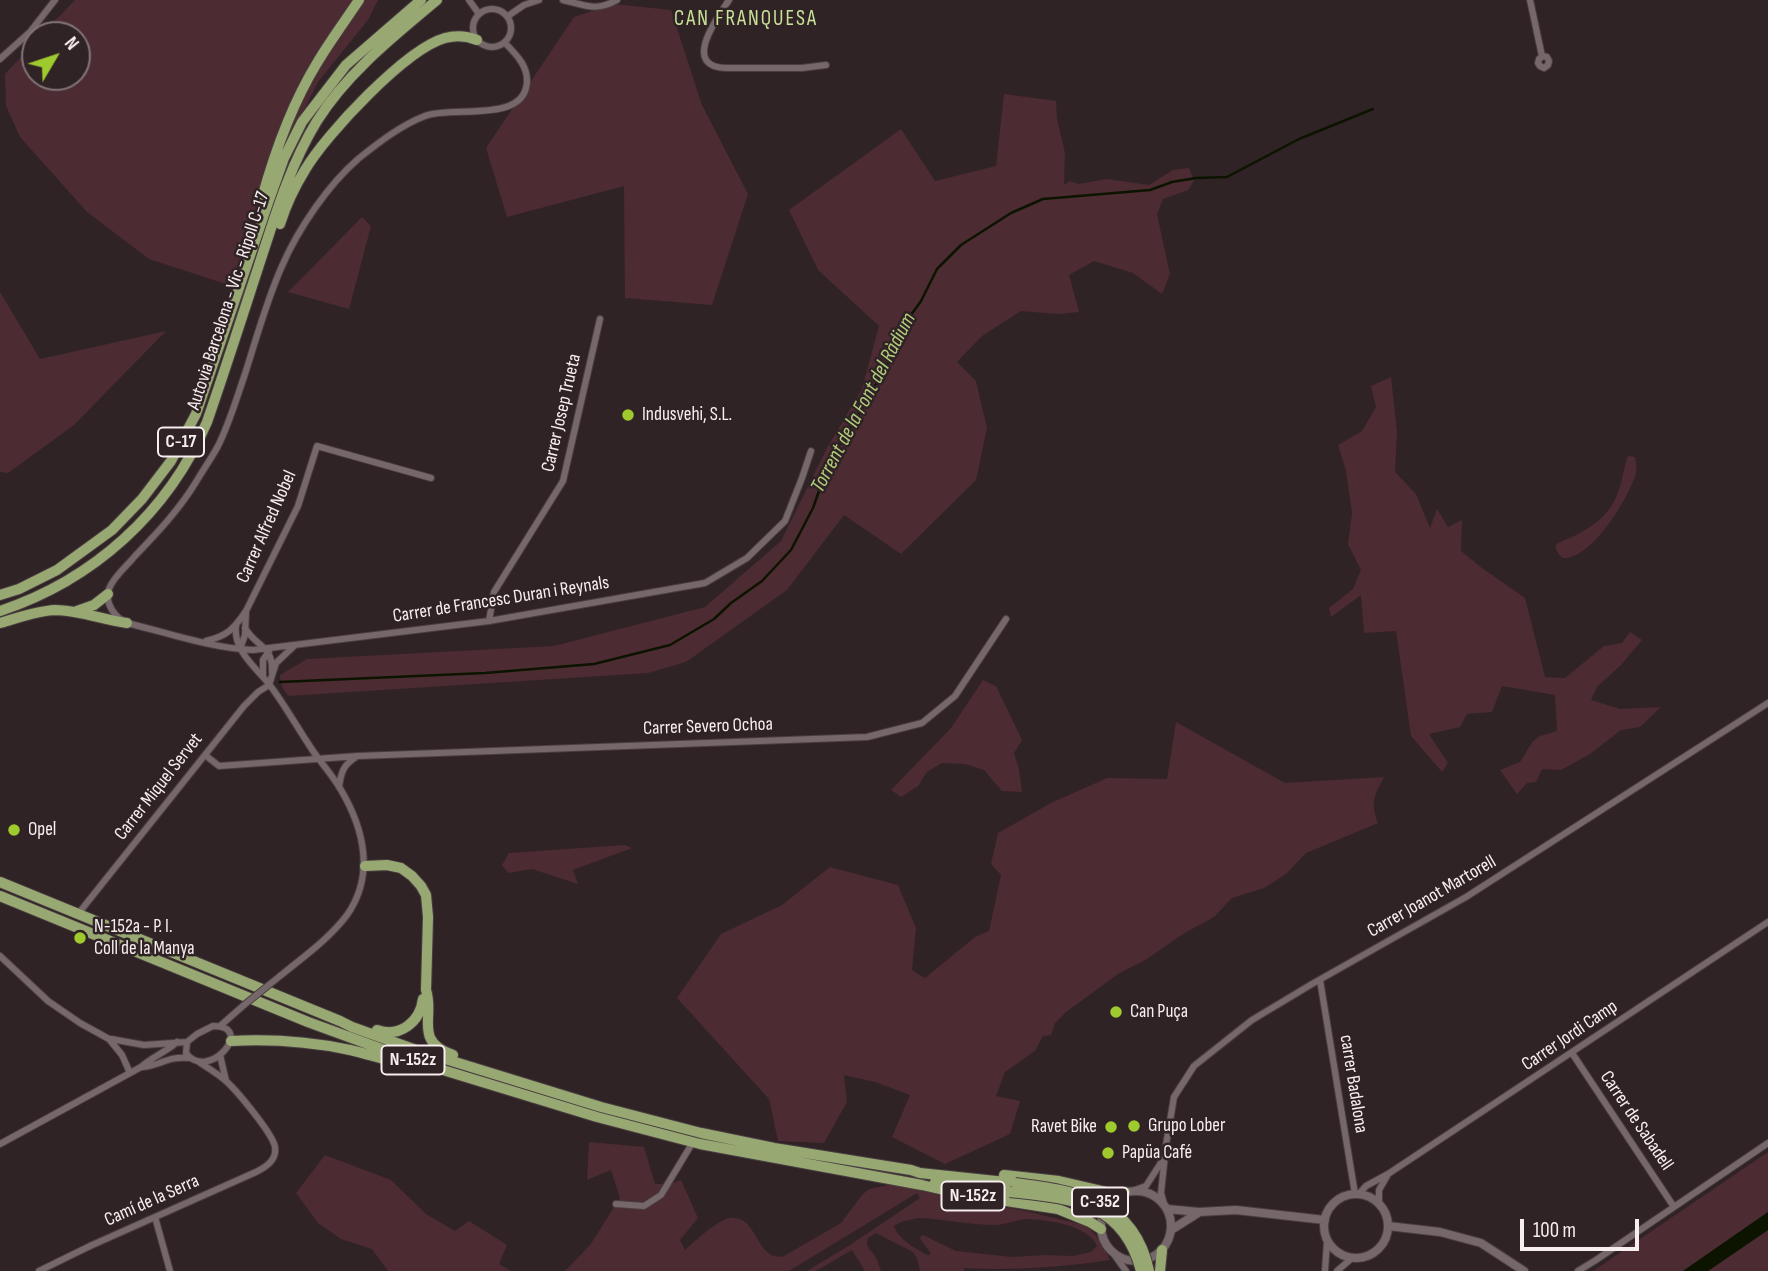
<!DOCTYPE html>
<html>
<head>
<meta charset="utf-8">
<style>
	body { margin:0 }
	#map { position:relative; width:1768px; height:1271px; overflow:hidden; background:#302326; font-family:"Sofia Sans Condensed",sans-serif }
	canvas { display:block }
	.north { position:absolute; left:21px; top:21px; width:70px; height:70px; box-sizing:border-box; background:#302326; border:2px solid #807477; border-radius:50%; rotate:51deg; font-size:19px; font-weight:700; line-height:28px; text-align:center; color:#f7eef0 }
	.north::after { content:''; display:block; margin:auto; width:24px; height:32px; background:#9fca2d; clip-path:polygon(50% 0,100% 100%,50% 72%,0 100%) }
	.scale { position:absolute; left:1520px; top:1219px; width:119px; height:32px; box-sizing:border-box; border:4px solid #f7eef0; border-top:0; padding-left:9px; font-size:21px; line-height:24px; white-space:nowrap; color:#f7eef0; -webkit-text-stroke:5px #302326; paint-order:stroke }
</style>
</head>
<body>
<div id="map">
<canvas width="1768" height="1271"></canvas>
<div class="north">N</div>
<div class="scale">100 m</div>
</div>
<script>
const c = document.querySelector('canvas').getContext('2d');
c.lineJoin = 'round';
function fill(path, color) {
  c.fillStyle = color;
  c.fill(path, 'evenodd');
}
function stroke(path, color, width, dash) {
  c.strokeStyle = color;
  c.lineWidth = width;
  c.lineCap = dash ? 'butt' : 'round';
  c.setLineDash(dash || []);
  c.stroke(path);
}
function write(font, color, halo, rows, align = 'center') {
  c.font = font + ' "Sofia Sans Condensed",sans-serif';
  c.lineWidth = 5;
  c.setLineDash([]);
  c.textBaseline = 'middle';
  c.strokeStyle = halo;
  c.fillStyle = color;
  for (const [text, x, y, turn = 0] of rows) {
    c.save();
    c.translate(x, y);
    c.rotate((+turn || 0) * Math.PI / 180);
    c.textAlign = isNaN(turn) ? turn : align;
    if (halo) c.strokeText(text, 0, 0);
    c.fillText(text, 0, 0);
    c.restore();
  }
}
fill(new Path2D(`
	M75,0H378L368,20L318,82L270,178L232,286L149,259L87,212L20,137L6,106L5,74L35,42V77H77V35H41Z
	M614,4L671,10L702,105L748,194L712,305L625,298L624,186L507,217L486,148L574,17Z
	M1004,94L1056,101L1057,119L1065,153L1064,185L1070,181L1078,184L1107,179L1149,185L1173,170L1189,168L1194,181L1188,190L1163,199L1157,214L1170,274L1162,294L1133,273L1094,261L1069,275L1079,312L1058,314L1021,311L982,336L957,362L976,381L987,428L976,480L901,554L844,515L787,590L686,662L648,673L288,696C283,689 280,684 280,675L307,659L554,646L705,607L781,541L827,448L862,389L879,326L818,270L789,210L901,129L935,181L996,166Z
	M362,217L371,226L349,309L288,292Z
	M0,292L40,359L166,331L74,425L8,473L0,472Z
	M1391,377L1397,432L1395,472L1416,494L1430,528L1437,509L1448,527L1462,520L1461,551L1482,568L1525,598L1545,677L1565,678L1604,646L1622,643L1630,632L1642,640L1621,665L1597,687L1591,700L1620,709L1661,707L1640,727L1621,730L1590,754L1561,770L1542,769L1536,782L1527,783L1517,794L1500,770L1520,762L1533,741L1540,736L1557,731L1555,695L1502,686L1492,712L1467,714L1460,727L1429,734L1448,763L1442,772L1411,736L1396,631L1364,633L1361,595L1331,617L1329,608L1353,589L1361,570L1348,544L1352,513L1346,471L1338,445L1362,431L1376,407L1371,386Z
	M1628,456L1635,457C1636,462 1637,468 1636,473C1629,498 1591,561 1562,558L1556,550V544C1582,533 1606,522 1617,495C1622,483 1623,469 1628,456Z
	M983,680L996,686L1022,740L1014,753L1019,769L1022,792L1002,791L984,770L965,764L942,763L927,772L918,786L901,797L891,790L951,728Z
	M1176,722L1285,783L1384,777C1374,797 1370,801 1378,823L1306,853L1286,874L1264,888L1232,898L1214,917L1183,934L1147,959L1118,974L1066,1012L1055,1023L1051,1035L1043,1036L1035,1051L1005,1072L996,1096L1020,1101L1010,1134L945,1164L892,1137L910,1095L875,1082L844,1075L847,1102L824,1143L778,1141L769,1099L677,998L721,934L782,905L830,867L898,885L916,928L912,970L925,978L975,937L989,931L1001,875L991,864L998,833L1051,803L1107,778L1167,779Z
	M625,845L632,848L573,870L578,884L532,869L508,873L502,865L509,853Z
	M589,1142L644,1147L655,1184H670L681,1180L698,1218L680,1240L685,1250C695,1241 717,1220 730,1218C758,1214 756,1263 784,1256L841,1223L862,1195L869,1189L888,1185L907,1186L951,1198L1025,1211L1088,1226L1100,1241L1110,1260C1062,1267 1013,1271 964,1268V1271H920L917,1258L913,1252L876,1233L868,1238C865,1247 870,1249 875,1256C878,1261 879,1266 881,1271H865L852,1250L816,1271H807L850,1245L920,1198L917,1193L789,1271H565L590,1245L620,1198L611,1170L587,1180ZM918,1218C944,1219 969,1225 995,1225C1006,1225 1017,1219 1028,1219C1048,1220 1088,1225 1097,1246L1091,1252L1073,1256L1045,1255L1012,1257L956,1251L923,1235L921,1236L920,1239L930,1252V1255H927C915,1248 898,1239 894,1226L901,1222Z
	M1768,1152V1212L1683,1271H1593Z
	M325,1155L391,1180L426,1214L455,1231L469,1221L507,1245L499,1264L511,1271H388L372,1249L341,1239L318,1223L296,1193Z
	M1768,1230V1271H1708Z`), '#4c2b33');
fill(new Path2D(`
	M1768,1212V1230L1708,1271H1683Z`), '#0c1400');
stroke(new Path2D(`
	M280,682L485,673L594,664L670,645L714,619L731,603L762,581L791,550L813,508L831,457L850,429L894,353L903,326L921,301L937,269L961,245L1011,213L1043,199L1150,190L1172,182L1196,178L1227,177L1299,139L1373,109`), '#0c1400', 2.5);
const minor = new Path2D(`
	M469,0L479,14
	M563,0C585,5 596,12 617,0
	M729,0C717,18 681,67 726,68H802L826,65
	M1530,0L1542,56H1543L1547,57L1549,61L1548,65L1544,68L1540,66L1538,63L1539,59L1543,56
	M473 28a19 19 0 1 1 38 0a19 19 0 1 1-38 0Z
	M508,16L524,5L539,0
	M505,43C517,55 531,69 526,88C518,122 450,106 425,116C401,125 378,143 358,159C328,185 298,229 282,266C266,302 256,340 244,377C236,400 229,424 218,446C211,459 203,470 196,482C179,510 157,533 135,556C127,566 113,577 109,589C104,603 115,618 127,623C168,633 211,648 253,650L489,621L705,583L747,558L785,521L802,478L811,451
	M0,59L30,32L55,0
	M489,621L494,592L563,481L600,319
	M236,626C233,650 255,667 269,684C285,705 298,729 313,751C322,764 333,776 341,790C364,829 375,875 347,915C329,939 303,957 280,976
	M245,628C257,648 273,645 272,672
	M206,641C227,636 234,629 246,611L298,506L317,446L431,478
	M240,649L245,635L246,613
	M263,676V660L269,651
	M269,685L276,663L294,646
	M205,755L219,766L358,756L867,737L922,723L955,696L1006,619
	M339,787C341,773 343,765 356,757
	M78,914L244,706L258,692L269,685
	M0,956L48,1001L80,1023L109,1039L122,1055L130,1073
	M1320,980L1355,1194
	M213,1026C257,1026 208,1083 186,1053L187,1042L197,1034Z
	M220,1026L244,1005
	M111,1039L144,1045L187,1042
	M1572,1053L1674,1207
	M220,1055L226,1081
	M143,1067C162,1065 167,1056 189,1058
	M0,1144L141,1067C152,1057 166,1052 177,1042
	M1135,1190L1146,1186L1164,1158
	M1359,1194L1366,1186L1388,1174L1768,922
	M1379,1203V1190L1387,1176
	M616,1204L644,1206L661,1195L693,1142
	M1164,1204L1161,1193L1166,1145L1174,1097L1194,1066L1252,1020L1312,984L1466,897L1768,703
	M155,1217L170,1271
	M1113,1253L1126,1271
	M39,1271L90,1246L256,1172C266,1167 277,1160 275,1147C273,1134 237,1091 226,1081C218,1074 208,1068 199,1062
	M1325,1271L1327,1241
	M1337,1271L1352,1258
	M1578,1271L1596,1260L1768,1143`);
const tertiary = new Path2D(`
	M1101 1226a35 35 0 1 1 70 0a35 35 0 1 1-70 0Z
	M1324 1226a32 32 0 1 1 64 0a32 32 0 1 1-64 0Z
	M1167,1209L1199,1212L1236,1210L1325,1220
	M1388,1226L1440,1232L1481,1243L1524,1271
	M1171,1230L1198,1213`);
const trunk = new Path2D(`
	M263,204L262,198C275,151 292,104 317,63C330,41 345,21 359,0
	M280,224C286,205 295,186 305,170C326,134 406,49 445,38C456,35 467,36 477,40
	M0,595L19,589L57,570L112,530L142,499L171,461L196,414L268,203L284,158L302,122L346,65L421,0
	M0,611C93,580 168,513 207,422C225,370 242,317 259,265C275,216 290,165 317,121C347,73 394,36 437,0
	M77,611L94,605L108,594
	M0,623C18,618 36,611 55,610C79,610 103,620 127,623
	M365,866L387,865L401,868L412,876L421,886L426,895L428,917L426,990C435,1017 413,1041 453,1055
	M0,882L340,1021L352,1027L416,1050L601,1107L701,1133L774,1148L911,1170L920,1173L1015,1183
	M0,896L308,1022L420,1063L597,1117L700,1144L922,1185L961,1194L1058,1209L1090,1222L1101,1229
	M377,1030C400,1038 420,1022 423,999
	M231,1041C270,1039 312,1042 350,1050C369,1054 389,1062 408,1064
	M1004,1175L1059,1181L1111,1193L1125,1192
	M935,1182L1010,1192
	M1160,1271L1162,1250`);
stroke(minor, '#493e40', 8);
stroke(tertiary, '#493e40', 10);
stroke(trunk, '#493e40', 12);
stroke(minor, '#76676a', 6);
stroke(tertiary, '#76676a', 8);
stroke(trunk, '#98a873', 10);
const minorBridge = new Path2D(`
	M244,1005L280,976`);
const trunkBridge = new Path2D(`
	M1015,1183C1077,1191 1134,1199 1149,1271
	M1010,1192C1071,1199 1123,1201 1141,1271`);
stroke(minorBridge, '#493e40', 8, []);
stroke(trunkBridge, '#493e40', 12, []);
stroke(minorBridge, '#76676a', 6);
stroke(trunkBridge, '#98a873', 10);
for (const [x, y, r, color] of [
	[628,415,7,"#9fca2d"],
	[14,830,7,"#9fca2d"],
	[80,938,7,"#9fca2d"],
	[1116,1012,7,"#9fca2d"],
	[1134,1126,7,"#9fca2d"],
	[1111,1127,7,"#9fca2d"],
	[1108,1153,7,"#9fca2d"]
]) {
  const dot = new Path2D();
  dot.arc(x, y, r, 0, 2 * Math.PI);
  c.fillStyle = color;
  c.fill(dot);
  stroke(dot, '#302326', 2.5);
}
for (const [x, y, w] of [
	[181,442,46],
	[413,1060,63],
	[973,1196,63],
	[1100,1202,56]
]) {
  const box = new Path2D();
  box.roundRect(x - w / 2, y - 14.5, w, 29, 5);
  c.fillStyle = '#302326';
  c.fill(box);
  stroke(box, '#f7eef0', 2);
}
write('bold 18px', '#f7eef0', null, [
	["C-17",181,442],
	["N-152z",413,1060],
	["N-152z",973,1196],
	["C-352",1100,1202]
]);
write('19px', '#f7eef0', '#302326', [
	["Autovia Barcelona - Vic - Ripoll C-17",229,301,-72],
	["Carrer Josep Trueta",562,413,-77],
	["Carrer Alfred Nobel",267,527,-66],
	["Carrer de Francesc Duran i Reynals",501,600,-9],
	["Carrer Severo Ochoa",708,727,-2],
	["Carrer Miquel Servet",159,787,-52],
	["Carrer Joanot Martorell",1432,897,-30],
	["Carrer Jordi Camp",1570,1036,-34],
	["carrer Badalona",1353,1084,81],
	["Carrer de Sabadell",1636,1121,56],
	["Camí de la Serra",152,1201,-24]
]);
write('19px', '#f7eef0', '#302326', [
	["Indusvehi, S.L.",642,415],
	["Opel",28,830],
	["N-152a - P. I.",94,927],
	["Coll de la Manya",94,949],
	["Can Puça",1130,1012],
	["Grupo Lober",1148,1126],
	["Ravet Bike",1097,1127,"right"],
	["Papüa Café",1122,1153]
], 'left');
c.letterSpacing = '2px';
write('21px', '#c8e298', '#302326', [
	["CAN FRANQUESA",746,20]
]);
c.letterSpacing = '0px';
write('italic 21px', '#b1cd7a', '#302326', [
	["Torrent de la Font del Ràdium",864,403,-62]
]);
</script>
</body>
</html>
